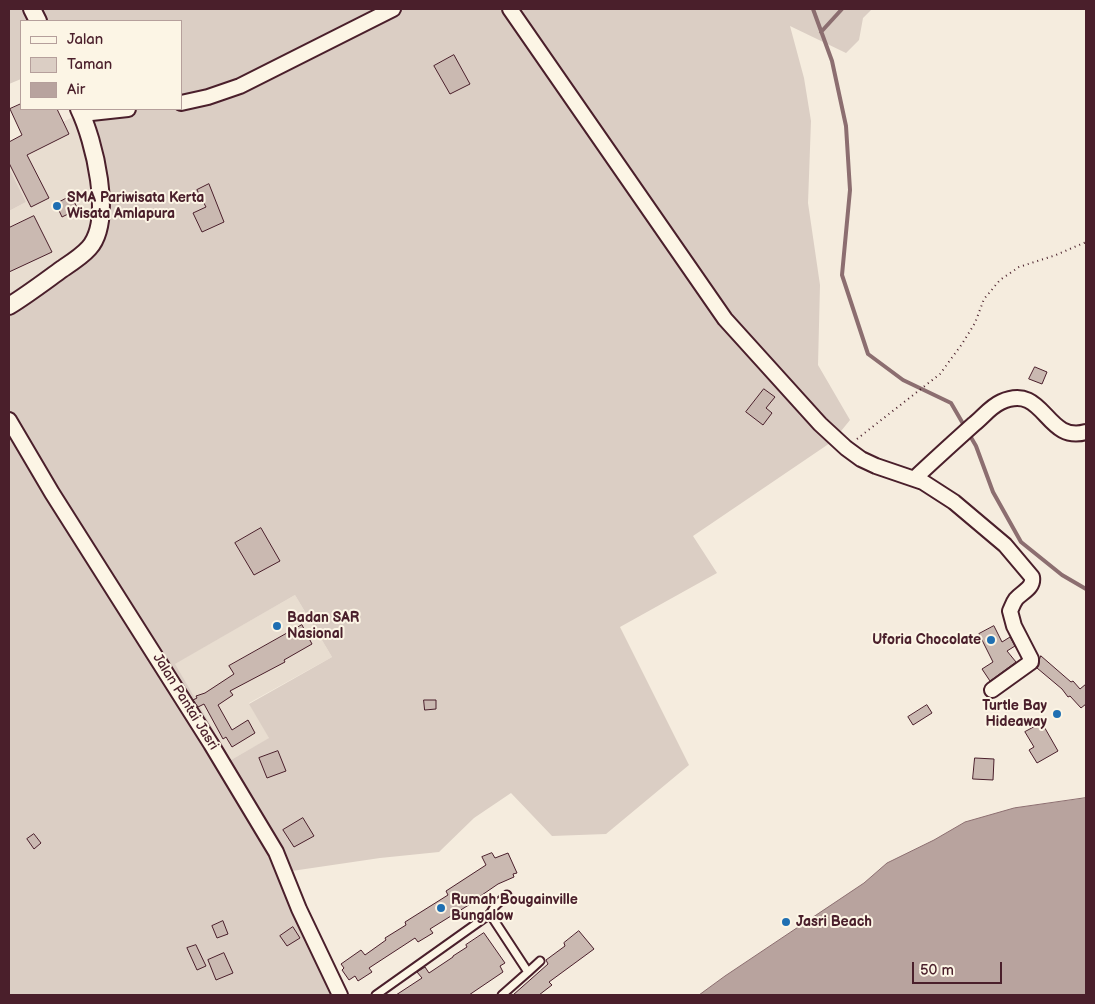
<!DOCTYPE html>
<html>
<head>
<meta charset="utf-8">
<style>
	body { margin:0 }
	#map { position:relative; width:1095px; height:1004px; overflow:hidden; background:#f5ecde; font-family:"Balsamiq Sans",sans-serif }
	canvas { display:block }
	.frame { position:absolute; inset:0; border:10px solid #4a1f2b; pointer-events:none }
	.legend { position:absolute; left:20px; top:20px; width:162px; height:90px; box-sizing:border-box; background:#fcf5e5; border:1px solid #b59f9b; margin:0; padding:6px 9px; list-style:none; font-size:15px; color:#4a1f2b }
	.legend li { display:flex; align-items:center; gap:10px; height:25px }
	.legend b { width:25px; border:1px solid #b59f9b }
	.scale { position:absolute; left:912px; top:962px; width:90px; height:22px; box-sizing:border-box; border:2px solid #4a1f2b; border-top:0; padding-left:6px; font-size:15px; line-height:18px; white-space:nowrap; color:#4a1f2b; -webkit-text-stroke:4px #fcf5e5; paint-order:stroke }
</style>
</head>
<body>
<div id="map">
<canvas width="1095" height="1004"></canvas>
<div class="frame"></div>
<ul class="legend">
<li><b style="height:6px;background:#fcf5e5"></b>Jalan</li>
<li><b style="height:14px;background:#dbcec4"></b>Taman</li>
<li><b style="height:14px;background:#b8a39e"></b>Air</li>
</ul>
<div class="scale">50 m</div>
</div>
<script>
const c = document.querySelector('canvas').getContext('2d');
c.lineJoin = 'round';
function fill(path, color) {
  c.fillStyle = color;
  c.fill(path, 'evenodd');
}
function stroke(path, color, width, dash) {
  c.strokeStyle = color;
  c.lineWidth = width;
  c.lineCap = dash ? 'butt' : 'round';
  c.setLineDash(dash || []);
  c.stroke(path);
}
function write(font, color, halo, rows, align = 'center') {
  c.font = font + ' "Balsamiq Sans",sans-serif';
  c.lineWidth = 4;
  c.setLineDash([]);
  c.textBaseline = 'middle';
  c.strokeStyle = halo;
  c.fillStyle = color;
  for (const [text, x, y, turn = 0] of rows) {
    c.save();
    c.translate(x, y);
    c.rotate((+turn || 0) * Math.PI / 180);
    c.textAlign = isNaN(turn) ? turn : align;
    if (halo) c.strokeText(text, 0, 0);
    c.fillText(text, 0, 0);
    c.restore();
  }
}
fill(new Path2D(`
	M73,117L90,166L97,232L13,300L9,290V211L26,202L9,168V148Z
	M295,595L332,657L249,703L270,738L231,760L174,664Z`), '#e8ddd0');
fill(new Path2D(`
	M9,9H872L863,18L859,40L846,53L790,26L804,78L811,121L808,203L820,285L818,365L850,420L833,441L693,536L717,573L620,627L689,765L606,834L552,836L511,793L474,818L439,852L380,858L285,872L341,995H9V290L13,299L97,232L90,166L69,109H181V21H21V79L9,84ZM295,595L332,657L249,704L269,738L231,760L175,664Z
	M9,168L26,202L9,211Z`), '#dbcec4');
const water = new Path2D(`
	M1086,798V995H699L725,976L864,883L887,863L934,840L965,822L1014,808Z`);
fill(water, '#b8a39e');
stroke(water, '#8c6e70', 1);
stroke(new Path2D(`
	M813,9L832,61L846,126L850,190L842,275L868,354L903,380L951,403L976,446L993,492L1021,542L1062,575L1086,589
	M821,32L842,9`), '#8c6e70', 4);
const building = new Path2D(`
	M454,55L470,84L450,94L434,66Z
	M21,104V109H57L69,134L27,155L49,198L31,207L9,163V142L22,135L10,109Z
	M209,184L224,222L202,232L193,213L206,207L197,190Z
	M71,196L78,209L62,217L56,204Z
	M34,216L52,252L9,272V228Z
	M1035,367L1047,372L1042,384L1029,379Z
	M764,389L775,397L766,408L772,413L763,425L746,412Z
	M261,528L280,561L254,575L235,543Z
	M302,625L312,644L284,660L285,662L230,691L233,695L218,705L232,730L248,720L255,733L232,747L226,737L223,739L204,704L198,707L193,700L197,698L196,696L205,693L234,674L229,666Z
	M994,626L1002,642L1010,637L1015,646L1007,651L1016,662L990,681L982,669L993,662L979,634Z
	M1041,656L1071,682L1073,681L1080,689L1086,684V704L1081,708L1070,696L1068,697L1062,689L1037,668Z
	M424,700H436V709L425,710Z
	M927,705L932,713L913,725L908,717Z
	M1042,723L1058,751L1037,763L1029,750L1034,747L1025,732Z
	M278,751L286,771L267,778L259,758Z
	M975,758L994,759L993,780L973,779Z
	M303,818L314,836L294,847L283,830Z
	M34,834L41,843L34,849L27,839Z
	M492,853L495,858L508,853L517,873L513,874L514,877L498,884L479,897L480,898L430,929L433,933L418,942L415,938L369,968L372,972L358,981L355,976L349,980L342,970L344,968L341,964L361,950L365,955L386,940L385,938L406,925L405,922L448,895L446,891L486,865L482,857Z
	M223,921L228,934L217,938L212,926Z
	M293,927L300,938L287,946L280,936Z
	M579,931L594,949L549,982L552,985L539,995H513L548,964L546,960L565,946L564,943Z
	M484,933L505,963L500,966L503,972L469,995H396L422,978L417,972L425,967L429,973L453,957V956L467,947L466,945Z
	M196,945L206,966L197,970L187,948Z
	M224,953L233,973L216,980L208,960Z`);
fill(building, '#cab9b1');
stroke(building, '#4a1f2b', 1);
const service = new Path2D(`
	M490,914L495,906L507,895
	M528,972L540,961
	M376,995L490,914L528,972L502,995`);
const minor = new Path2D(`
	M510,9L725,319L820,424L846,448L861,459L876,466L923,482L954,502L1005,545L1032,577C1034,588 1022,592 1016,599C1013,603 1012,607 1010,611L1014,626L1031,659V662L992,690
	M181,103L208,97L240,86L393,9
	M82,114L128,109
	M9,420L52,493L211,744L276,852L299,909L340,995
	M915,478C934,460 954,442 974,424C983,417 990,407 1001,402C1045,382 1045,444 1086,432`);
const tertiary = new Path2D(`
	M32,9L38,21
	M9,306C27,295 44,282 62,269C71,263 82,256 89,248C114,220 94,140 79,109`);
stroke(service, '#4a1f2b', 11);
stroke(minor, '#4a1f2b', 18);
stroke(tertiary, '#4a1f2b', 20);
stroke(new Path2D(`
	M857,439L940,374L962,344L975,323L984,299L1000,280L1019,267L1056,255L1086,242`), '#4a1f2b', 2, [1, 4]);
stroke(service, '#fcf5e5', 7);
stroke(minor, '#fcf5e5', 14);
stroke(tertiary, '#fcf5e5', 16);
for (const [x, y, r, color] of [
	[57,206,5,"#1f6fb2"],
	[277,626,5,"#1f6fb2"],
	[991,640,5,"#1f6fb2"],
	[1057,714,5,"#1f6fb2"],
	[441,908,5,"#1f6fb2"],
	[786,922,5,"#1f6fb2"]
]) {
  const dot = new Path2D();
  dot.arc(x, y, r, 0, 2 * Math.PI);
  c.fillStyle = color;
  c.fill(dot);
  stroke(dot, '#fcf5e5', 2);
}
write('bold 14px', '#4a1f2b', '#fcf5e5', [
	["SMA Pariwisata Kerta",67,198],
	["Wisata Amlapura",67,214],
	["Badan SAR",287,618],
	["Nasional",287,634],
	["Uforia Chocolate",981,640,"right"],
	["Turtle Bay",1047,706,"right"],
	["Hideaway",1047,722,"right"],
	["Rumah Bougainville",451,900],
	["Bungalow",451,916],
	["Jasri Beach",796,922]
], 'left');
write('14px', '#4a1f2b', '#fcf5e5', [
	["Jalan Pantai Jasri",185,702,58]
]);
</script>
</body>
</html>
